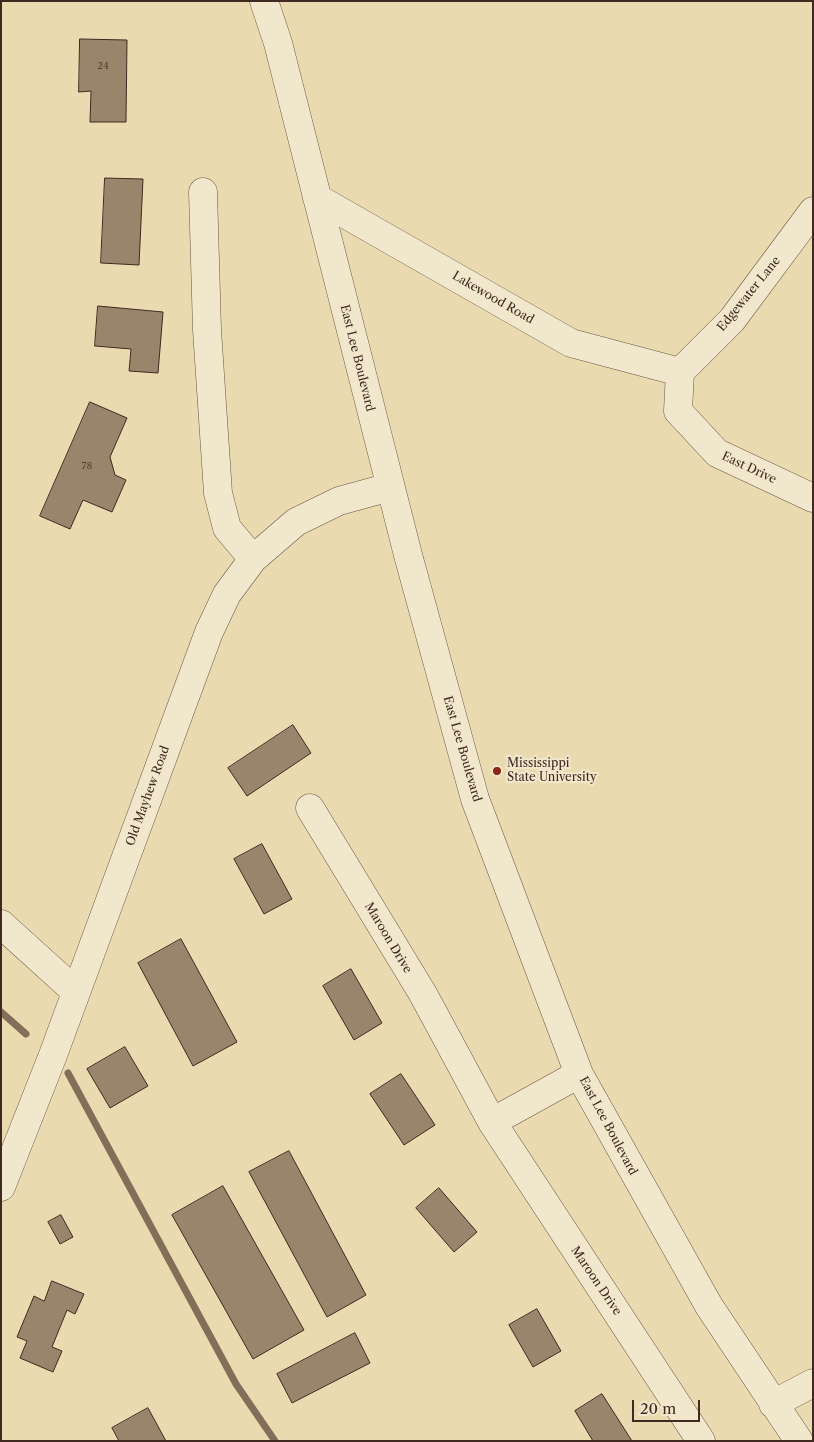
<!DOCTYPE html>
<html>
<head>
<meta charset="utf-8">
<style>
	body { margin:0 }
	#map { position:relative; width:814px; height:1442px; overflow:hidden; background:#eadab0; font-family:"Libre Caslon Text",serif }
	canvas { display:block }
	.frame { position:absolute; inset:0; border:2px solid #402921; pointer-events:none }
	.scale { position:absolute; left:632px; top:1400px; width:68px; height:22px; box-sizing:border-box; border:2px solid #402921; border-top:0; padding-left:6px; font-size:15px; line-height:18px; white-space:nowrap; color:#402921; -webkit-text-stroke:4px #f1e7cc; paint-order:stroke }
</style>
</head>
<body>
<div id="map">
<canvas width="814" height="1442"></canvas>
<div class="frame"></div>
<div class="scale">20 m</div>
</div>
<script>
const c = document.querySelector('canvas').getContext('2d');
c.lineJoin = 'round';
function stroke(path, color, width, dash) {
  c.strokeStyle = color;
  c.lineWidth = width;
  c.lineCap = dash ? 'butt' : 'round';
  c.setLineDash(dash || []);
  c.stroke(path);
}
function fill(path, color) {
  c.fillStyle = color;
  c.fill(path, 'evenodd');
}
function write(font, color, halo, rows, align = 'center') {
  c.font = font + ' "Libre Caslon Text",serif';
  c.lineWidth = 4;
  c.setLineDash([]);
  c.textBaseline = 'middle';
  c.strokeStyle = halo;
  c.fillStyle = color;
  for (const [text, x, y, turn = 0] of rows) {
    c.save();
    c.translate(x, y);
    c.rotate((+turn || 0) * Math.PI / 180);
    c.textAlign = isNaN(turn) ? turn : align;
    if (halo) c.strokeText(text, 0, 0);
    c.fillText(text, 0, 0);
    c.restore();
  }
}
stroke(new Path2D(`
	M1,1012L26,1034
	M68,1073L236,1384L275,1441`), '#836f59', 7);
const building = new Path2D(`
	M80,39L127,40L126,122H90L91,91L79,92Z
	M105,178L143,179L139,265L101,263Z
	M98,306L163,312L158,373L129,371L131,349L95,346Z
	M90,402L127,418L110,457L115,475L126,480L112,512L83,500L70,529L40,516Z
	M293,725L311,753L247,796L228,768Z
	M262,844L292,899L264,914L234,859Z
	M181,939L237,1042L193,1066L138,963Z
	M351,969L382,1023L354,1040L323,986Z
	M125,1047L148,1086L110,1108L87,1069Z
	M401,1074L435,1125L404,1145L370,1094Z
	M289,1151L366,1295L327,1317L249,1172Z
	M223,1186L304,1330L253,1359L172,1215Z
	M439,1188L477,1232L454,1252L416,1208Z
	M61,1215L73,1237L60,1244L48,1222Z
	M52,1281L84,1294L75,1314L67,1310L52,1347L62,1351L53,1372L20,1358L27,1341L17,1337L34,1296L44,1301Z
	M537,1309L561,1351L533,1367L509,1325Z
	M355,1333L370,1363L292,1403L277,1374Z
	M602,1394L632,1441H593L575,1411Z
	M148,1408L166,1441H119L112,1428Z`);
fill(building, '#98856b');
stroke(building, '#402921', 1);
const minor = new Path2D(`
	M264,1L278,43L408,555L475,799L579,1074L709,1306L799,1441
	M203,192L207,330L218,493L227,528L253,559
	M317,198L571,343L680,372
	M680,372L732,320L813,211
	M680,372L678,411L717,453L813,498
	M310,808L423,994L492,1122L701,1441
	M1,924L75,991
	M492,1122L579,1074
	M1,1187L53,1055L209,632L227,594L253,559L296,522L339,501L390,487
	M773,1404L813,1383`);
stroke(minor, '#6a5545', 29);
stroke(minor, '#f1e7cc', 28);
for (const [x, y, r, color] of [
	[497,771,5,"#8f2418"]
]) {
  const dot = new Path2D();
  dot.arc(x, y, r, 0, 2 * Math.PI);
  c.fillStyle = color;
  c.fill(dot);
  stroke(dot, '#f1e7cc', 2);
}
write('10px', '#564034', null, [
	["24",103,66],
	["78",87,466]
]);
write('12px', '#402921', '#f1e7cc', [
	["Edgewater Lane",749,294,-51],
	["Lakewood Road",493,298,30],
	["East Lee Boulevard",357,358,76],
	["East Drive",749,468,25],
	["East Lee Boulevard",462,749,74],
	["Old Mayhew Road",148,796,-70],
	["Maroon Drive",388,938,59],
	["East Lee Boulevard",608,1126,62],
	["Maroon Drive",596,1281,56]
]);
write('12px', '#402921', '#f1e7cc', [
	["Mississippi",507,764],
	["State University",507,778]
], 'left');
</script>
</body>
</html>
